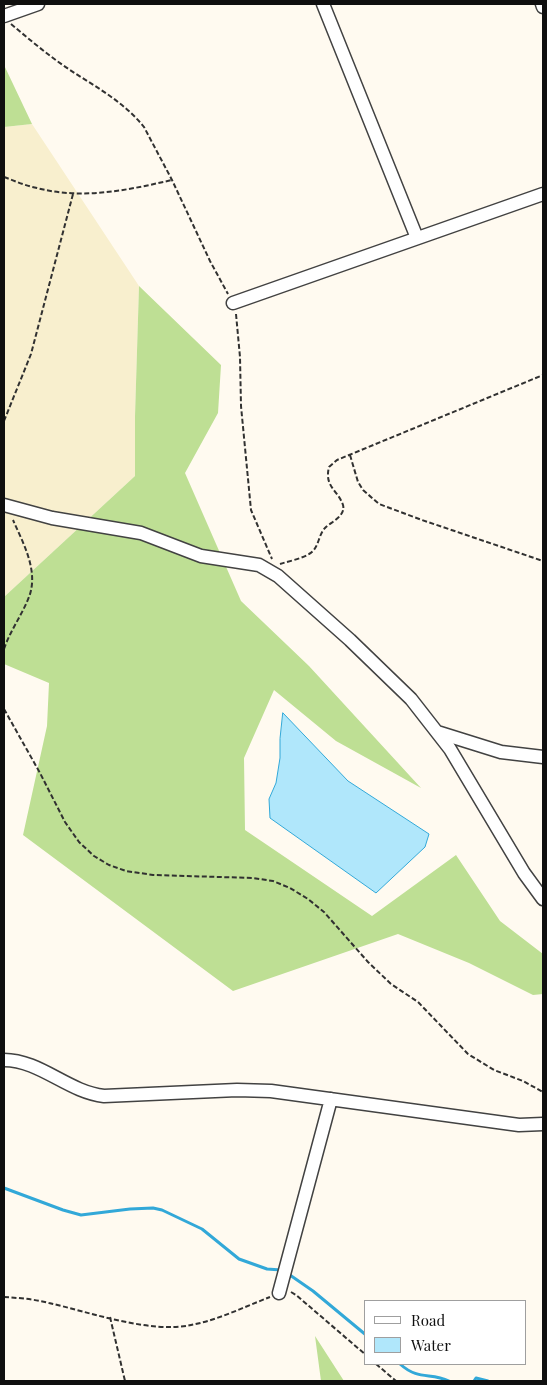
<!DOCTYPE html>
<html>
<head>
<meta charset="utf-8">
<style>
	body { margin:0 }
	#map { position:relative; width:547px; height:1385px; overflow:hidden; background:#fffaf0; font-family:"Playfair Display",serif }
	canvas { display:block }
	.frame { position:absolute; inset:0; border:5px solid #0f0f0f; pointer-events:none }
	.legend { position:absolute; left:364px; top:1300px; width:162px; height:65px; box-sizing:border-box; background:#fff; border:1px solid #9f9f9f; margin:0; padding:6px 9px; list-style:none; font-size:15px; color:#0f0f0f }
	.legend li { display:flex; align-items:center; gap:10px; height:25px }
	.legend b { width:25px; border:1px solid #9f9f9f }
</style>
</head>
<body>
<div id="map">
<canvas width="547" height="1385"></canvas>
<div class="frame"></div>
<ul class="legend">
<li><b style="height:6px;background:#fff"></b>Road</li>
<li><b style="height:14px;background:#b0e7fb"></b>Water</li>
</ul>
</div>
<script>
const c = document.querySelector('canvas').getContext('2d');
c.lineJoin = 'round';
function fill(path, color) {
  c.fillStyle = color;
  c.fill(path, 'evenodd');
}
function stroke(path, color, width, dash) {
  c.strokeStyle = color;
  c.lineWidth = width;
  c.lineCap = dash ? 'butt' : 'round';
  c.setLineDash(dash || []);
  c.stroke(path);
}
fill(new Path2D(`
	M32,124L139,286L135,416V476L4,597V127Z`), '#f8efce');
fill(new Path2D(`
	M4,65L32,124L4,127Z
	M139,286L221,365L218,413L185,473L241,601L309,666L421,788L336,741L274,690L244,758L245,830L372,916L456,855L500,921L543,954V994L533,995L469,963L398,934L233,991L23,835L47,726L49,683L4,664V597L135,476V416Z
	M315,1336L344,1381H321Z`), '#bedf94');
const water = new Path2D(`
	M283,713L348,781L429,834L425,847L376,893L270,818L269,799L276,783L280,758V739Z`);
fill(water, '#b0e7fb');
stroke(water, '#32a8d8', 1);
stroke(new Path2D(`
	M4,1188L63,1210L81,1215L130,1209L153,1208L162,1210L202,1229L239,1259L267,1269L281,1270
	M287,1273L313,1291L366,1335
	M400,1364C419,1381 430,1372 449,1381
	M474,1381L476,1378L488,1381`), '#32a8d8', 3);
const minor = new Path2D(`
	M323,4L417,238
	M542,4L543,7
	M4,16L38,4
	M233,303L543,194
	M4,505L52,518L141,533L201,556L259,565L278,576L350,640L411,699L450,749L524,873L543,899
	M437,732L501,752L543,757
	M4,1060C40,1060 68,1092 104,1096L237,1090L271,1091L519,1125L543,1124
	M279,1293L331,1099`);
stroke(minor, '#424242', 15);
stroke(new Path2D(`
	M11,24C30,40 49,56 70,70C96,87 124,102 144,127L172,180L210,261L228,294
	M4,177C15,181 26,186 37,188C83,200 128,190 172,180
	M236,314L240,357L241,406L251,510L272,559
	M4,421L31,354L73,194
	M350,455L358,482L363,490L379,504L422,520L543,561
	M280,564C289,561 301,559 309,554C319,549 318,535 325,528C331,522 346,516 343,505C338,490 324,487 329,467L337,460L543,375
	M4,649C10,631 22,615 29,597C39,571 23,543 13,520
	M4,709L40,773L65,822L79,842L94,856L109,865L126,871L153,875L253,878L273,881L290,888L308,899L324,912L368,962L391,984L418,1002L468,1054L494,1070L523,1081L543,1092
	M291,1292L296,1295L366,1355
	M4,1297C19,1298 34,1299 49,1303C89,1312 151,1334 191,1325C218,1320 244,1307 270,1297
	M110,1317L125,1381
	M376,1364L396,1381`), '#313131', 2, [5, 2.5]);
stroke(minor, '#fff', 12);
</script>
</body>
</html>
